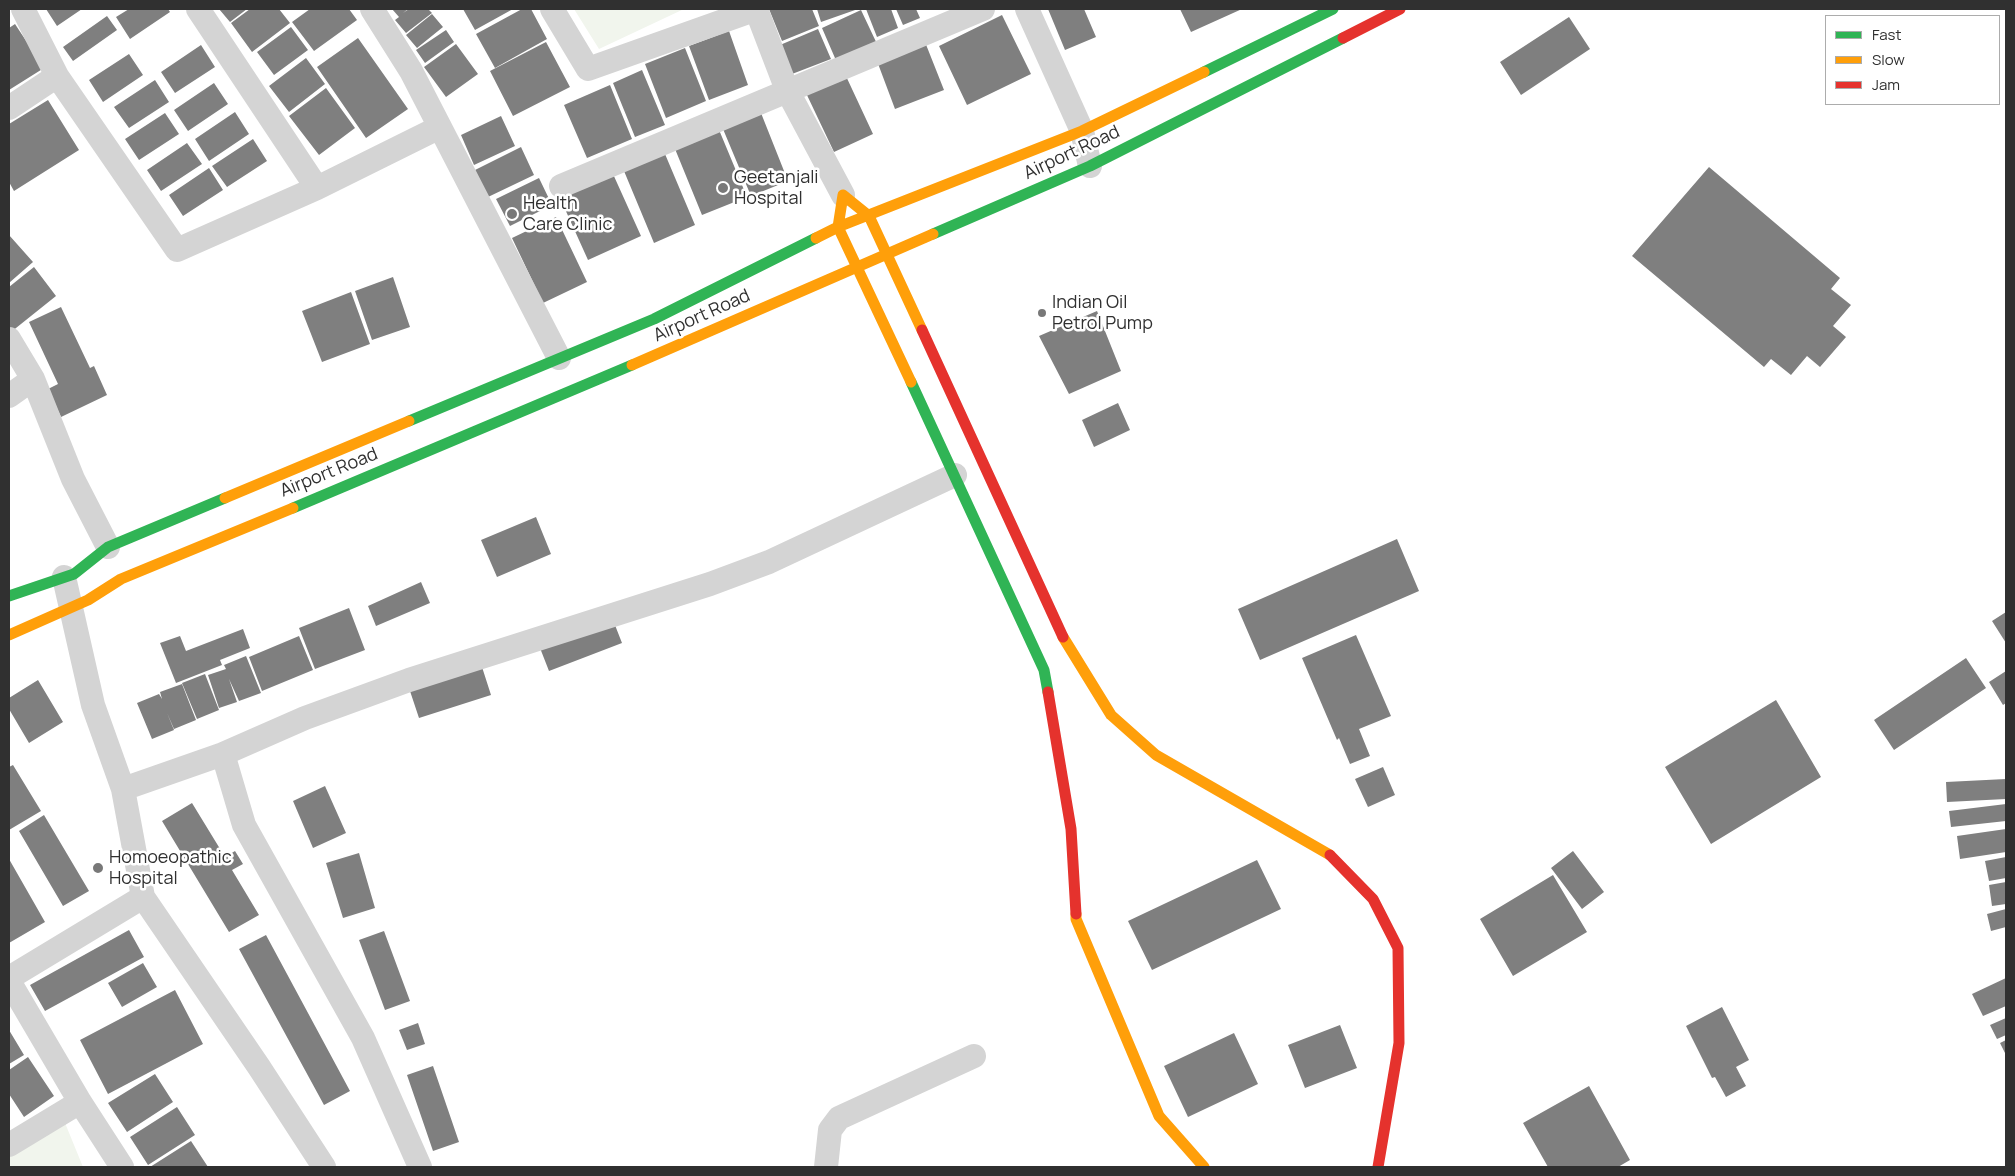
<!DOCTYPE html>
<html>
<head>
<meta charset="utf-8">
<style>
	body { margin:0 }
	#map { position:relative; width:2015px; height:1176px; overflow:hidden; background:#fff; font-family:Manrope,sans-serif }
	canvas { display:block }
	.frame { position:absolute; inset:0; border:10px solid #303030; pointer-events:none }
	.legend { position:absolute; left:1825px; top:15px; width:175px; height:90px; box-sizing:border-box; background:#fff; border:1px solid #acacac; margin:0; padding:6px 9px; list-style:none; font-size:15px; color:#303030 }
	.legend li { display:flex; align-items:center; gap:10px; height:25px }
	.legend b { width:25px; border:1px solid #acacac }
</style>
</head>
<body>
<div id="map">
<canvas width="2015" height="1176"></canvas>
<div class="frame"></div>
<ul class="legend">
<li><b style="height:6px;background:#30b455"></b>Fast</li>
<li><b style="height:6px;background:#ff9f0a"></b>Slow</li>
<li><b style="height:6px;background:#e5322d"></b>Jam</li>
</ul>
</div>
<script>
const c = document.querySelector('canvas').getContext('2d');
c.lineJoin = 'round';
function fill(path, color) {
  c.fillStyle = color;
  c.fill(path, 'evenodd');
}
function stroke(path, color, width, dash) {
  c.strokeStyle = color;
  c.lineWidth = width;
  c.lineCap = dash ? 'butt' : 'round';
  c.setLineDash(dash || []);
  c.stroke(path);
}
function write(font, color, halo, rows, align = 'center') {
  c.font = font + ' Manrope,sans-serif';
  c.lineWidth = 5;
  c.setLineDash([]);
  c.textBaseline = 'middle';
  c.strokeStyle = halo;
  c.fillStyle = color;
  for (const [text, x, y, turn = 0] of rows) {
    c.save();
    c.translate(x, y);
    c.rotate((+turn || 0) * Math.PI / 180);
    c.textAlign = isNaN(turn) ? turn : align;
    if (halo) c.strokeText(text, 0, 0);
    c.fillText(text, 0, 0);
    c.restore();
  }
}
fill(new Path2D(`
	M574,9H684L599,49Z
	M63,1118L83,1167H9V1154Z`), '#f1f5ed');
fill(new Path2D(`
	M46,9H82L57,26Z
	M129,9H168L170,12L130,39L116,17Z
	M219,9H247L230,22Z
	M250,9H279L290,23L252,52L231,23Z
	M310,9H349L357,20L314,51L292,22Z
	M392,9H408L403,13L409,9H428L432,13L406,33L395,20L399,17Z
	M463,9H513L475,30Z
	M522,9H531L547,39L495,68L476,34Z
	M769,9H812L819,26L782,41Z
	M817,9H858L821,22Z
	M866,9H891L898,28L877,37Z
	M896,9H916L920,18L903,25Z
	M1048,9H1084L1096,37L1065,50Z
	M1180,9H1242L1191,32Z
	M861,10L878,46L838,65L822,28Z
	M432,14L443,27L417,48L406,35Z
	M1002,15L1031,74L967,105L939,46Z
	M107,16L117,30L73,61L63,47Z
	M1569,17L1590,49L1521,95L1500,62Z
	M15,24L44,68L9,90V28Z
	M291,27L308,50L274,75L257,52Z
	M818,29L831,59L792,74L780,45Z
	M446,30L454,42L425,63L416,50Z
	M729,31L748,85L709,100L689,46Z
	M358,38L408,109L366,138L317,67Z
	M546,42L570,87L513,116L490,71Z
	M925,42L944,90L895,109L877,61Z
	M456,44L478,74L446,97L424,67Z
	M201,45L215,67L175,93L161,72Z
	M685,48L706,101L666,118L645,64Z
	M129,54L143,75L103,102L89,80Z
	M306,58L325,84L289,112L269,86Z
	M642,70L665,125L635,137L613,83Z
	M845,74L873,134L834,152L806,93Z
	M155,80L169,102L129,128L114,107Z
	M214,83L228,104L188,131L174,110Z
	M610,85L632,139L587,158L564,105Z
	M326,88L355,128L319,155L289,116Z
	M48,100L79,150L14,191L9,182V124Z
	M235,112L249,134L209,161L195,139Z
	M165,113L179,134L139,160L125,139Z
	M761,113L788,181L751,196L723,129Z
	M501,116L515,146L474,165L461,135Z
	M717,125L747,197L702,215L673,144Z
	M253,139L267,161L227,187L212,166Z
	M187,143L202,164L161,191L147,170Z
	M521,147L534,175L488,197L475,170Z
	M665,154L695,225L654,243L624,171Z
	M1709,167L1840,278L1831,289L1851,305L1833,326L1846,337L1820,367L1807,356L1791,375L1771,359L1764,367L1632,256Z
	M209,168L223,190L183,216L169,195Z
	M613,174L641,236L588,260L560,198Z
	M539,178L552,205L510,226L496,199Z
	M556,217L587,282L543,303L512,238Z
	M9,235L33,262L9,283Z
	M34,267L56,296L11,332L9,328V287Z
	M393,277L410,327L372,340L355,291Z
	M351,292L370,344L322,362L302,311Z
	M61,307L90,368L94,366L107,395L61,417L48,389L58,384L29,322Z
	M1097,311L1121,371L1069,394L1039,336Z
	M1118,403L1130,430L1094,447L1082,420Z
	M536,517L551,554L497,577L481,540Z
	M1397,539L1419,591L1260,660L1238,609Z
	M421,582L430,603L376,626L368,606Z
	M349,608L365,650L315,669L299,628Z
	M2006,612V643L1992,621Z
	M613,620L622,643L549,671L540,648Z
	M243,629L250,648L220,660L222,665L176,683L160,643L180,636L186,651Z
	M1356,635L1391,716L1359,729L1370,756L1350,764L1339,738L1337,740L1302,658Z
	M299,636L313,670L262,691L249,657Z
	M246,656L261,693L239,701L229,679L237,702L219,708L208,675L226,669L224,665Z
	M1966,658L1986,688L1894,750L1874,720Z
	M482,667L491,695L419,718L410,691Z
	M2006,671V703L2003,705L1989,682Z
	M205,674L219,710L197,719L182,683Z
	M38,680L63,722L29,743L9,709V698Z
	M182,684L196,720L174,729L167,713L174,730L152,739L137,703L159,694L162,699L160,692Z
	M1776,700L1821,777L1711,844L1665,767Z
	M13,765L41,811L9,830V767Z
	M1383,767L1395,795L1368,807L1355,779Z
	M2006,779V799L1947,802L1946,782Z
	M325,786L346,833L313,848L293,801Z
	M192,803L225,857L235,851L243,864L232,870L259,915L229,932L162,821Z
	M2006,804V821L1951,827L1949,811Z
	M44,815L89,891L63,906L19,831Z
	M2006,829V852L1960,859L1957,836Z
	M1573,851L1604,892L1582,909L1551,868Z
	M359,853L375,908L343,918L326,863Z
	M2006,857V878L1989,881L1985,861Z
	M9,859L45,922L9,943Z
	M1257,860L1281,909L1152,970L1128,921Z
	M1553,875L1587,932L1513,976L1480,919Z
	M2006,882V904L1992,906L1989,885Z
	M2006,909V927L1991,931L1987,914Z
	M129,930L144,957L45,1011L30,985Z
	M384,931L410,1001L385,1010L359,940Z
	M266,935L350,1091L324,1105L239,949Z
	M143,963L157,987L122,1007L108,983Z
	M2006,978V1006L1983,1016L1972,994Z
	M175,990L203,1044L108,1094L80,1040Z
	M1722,1007L1749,1060L1736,1067L1746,1086L1726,1097L1715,1077L1712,1078L1686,1026Z
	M2006,1018V1035L1997,1039L1990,1025Z
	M418,1023L425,1044L407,1050L399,1030Z
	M1340,1025L1357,1068L1305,1088L1288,1045Z
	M9,1030L24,1055L9,1064Z
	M1234,1033L1258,1084L1188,1117L1164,1066Z
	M2006,1040V1055L2000,1043Z
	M28,1057L54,1096L24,1117L9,1094V1070Z
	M433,1066L459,1142L433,1151L407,1075Z
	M155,1074L173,1102L127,1132L108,1103Z
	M1589,1086L1630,1160L1618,1167H1548L1523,1123Z
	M177,1107L195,1135L148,1165L130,1137Z
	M191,1141L208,1167H150Z`), '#7f7f7f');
stroke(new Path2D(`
	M23,9L57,76L177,250L317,188L440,127
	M198,9L317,188
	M372,9L411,71L559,358
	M552,9L588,69L757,9
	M756,9L787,90L843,195
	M1027,9L1082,131L1090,166
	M9,108L57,76
	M561,186L983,9
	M9,339L33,379L73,479L108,547
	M9,396L33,379
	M64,577L93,705L123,789L143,897L259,1067L324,1167
	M123,789L223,754
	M9,978L143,897
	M9,981L80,1102L122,1167
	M9,1145L80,1102
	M420,1167L363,1038L244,825L223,754L305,718L409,680L710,584L769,562L955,475
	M826,1167L830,1130L839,1118L974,1056`), '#d4d4d4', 24);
stroke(new Path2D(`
	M1204,72L1333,9
	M933,234L1090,166L1343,38
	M911,382L1044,670L1048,692
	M409,421L654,319L816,238
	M293,508L632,365
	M9,596L74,574L108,547L225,498`), '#30b455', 11);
stroke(new Path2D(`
	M816,238L838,227L1082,131L1204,72
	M632,365L933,234
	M911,382L838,227L843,195L869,216L922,330
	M225,498L409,421
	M9,635L88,600L121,579L293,508
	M1063,637L1111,715L1156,755L1330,855
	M1076,914V919L1159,1116L1204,1167`), '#ff9f0a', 11);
stroke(new Path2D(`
	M1343,38L1400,9
	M922,330L1063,637
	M1048,692L1071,829L1076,914
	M1330,855L1373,899L1398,948L1399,1043L1378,1167`), '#e5322d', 11);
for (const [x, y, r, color] of [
	[723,188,6,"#787878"],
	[512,214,6,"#787878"],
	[1042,313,5,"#787878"],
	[98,868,6,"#787878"]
]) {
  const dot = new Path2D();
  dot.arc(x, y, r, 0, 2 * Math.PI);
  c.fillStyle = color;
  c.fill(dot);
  stroke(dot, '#fff', 2);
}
write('18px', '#303030', '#fff', [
	["Airport Road",1072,153,-25],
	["Airport Road",702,316,-24],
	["Airport Road",329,473,-22]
]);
write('18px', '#303030', '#fff', [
	["Geetanjali",734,178],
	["Hospital",734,199],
	["Health",523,204],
	["Care Clinic",523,225],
	["Indian Oil",1052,303],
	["Petrol Pump",1052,324],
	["Homoeopathic",109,858],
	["Hospital",109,879]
], 'left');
</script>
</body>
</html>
